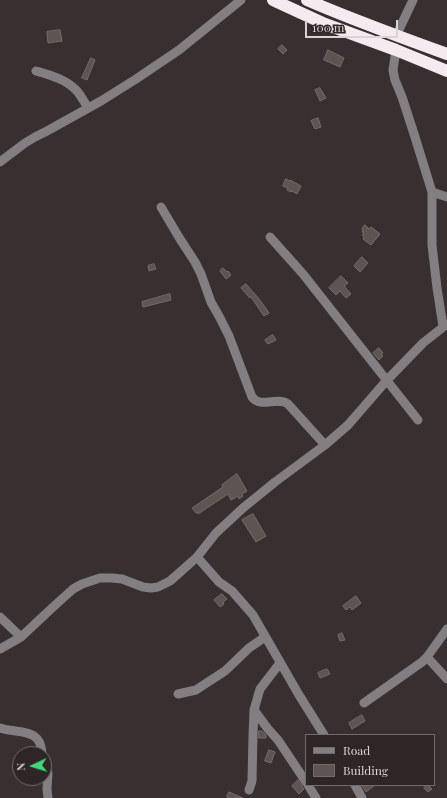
<!DOCTYPE html>
<html>
<head>
<meta charset="utf-8">
<style>
	body { margin:0 }
	#map { position:relative; width:447px; height:798px; overflow:hidden; background:#382f30; font-family:"Playfair Display",serif }
	canvas { display:block }
	.legend { position:absolute; left:305px; top:734px; width:130px; height:52px; box-sizing:border-box; background:#2d2526; border:1px solid #726b6c; margin:0; padding:5px 7px; list-style:none; font-size:12px; color:#dad4d4 }
	.legend li { display:flex; align-items:center; gap:8px; height:20px }
	.legend b { width:20px; border:1px solid #726b6c }
	.north { position:absolute; left:12px; top:746px; width:40px; height:40px; box-sizing:border-box; background:#2d2526; border:1px solid #726b6c; border-radius:50%; rotate:266deg; font-size:11px; font-weight:700; line-height:16px; text-align:center; color:#dad4d4 }
	.north::after { content:''; display:block; margin:auto; width:14px; height:18px; background:#43d77b; clip-path:polygon(50% 0,100% 100%,50% 72%,0 100%) }
	.scale { position:absolute; left:305px; top:20px; width:93px; height:18px; box-sizing:border-box; border:2px solid #dad4d4; border-top:0; padding-left:5px; font-size:12px; line-height:14px; white-space:nowrap; color:#dad4d4; -webkit-text-stroke:3px #2d2526; paint-order:stroke }
</style>
</head>
<body>
<div id="map">
<canvas width="447" height="798"></canvas>
<ul class="legend">
<li><b style="height:5px;background:#827e81"></b>Road</li>
<li><b style="height:11px;background:#5e5552"></b>Building</li>
</ul>
<div class="north">N</div>
<div class="scale">100 m</div>
</div>
<script>
const c = document.querySelector('canvas').getContext('2d');
c.lineJoin = 'round';
function fill(path, color) {
  c.fillStyle = color;
  c.fill(path, 'evenodd');
}
function stroke(path, color, width, dash) {
  c.strokeStyle = color;
  c.lineWidth = width;
  c.lineCap = dash ? 'butt' : 'round';
  c.setLineDash(dash || []);
  c.stroke(path);
}
const building = new Path2D(`
	M60,30L62,41L48,43L47,32Z
	M282,45L287,50L283,54L278,49Z
	M328,50L344,58L340,67L324,60Z
	M91,58L95,60L87,80L82,78Z
	M320,88L326,98L320,101L315,90Z
	M318,118L321,127L315,129L311,121Z
	M286,179L290,181V180L301,186L297,194L292,191L291,192L287,190L288,188L283,186Z
	M365,225L369,229L371,227L380,234L371,245L363,239L364,237L362,235L364,233L362,232L363,230L362,229Z
	M362,257L368,263L360,272L354,266Z
	M154,264L156,269L149,271L148,266Z
	M223,268L227,272L228,271L231,275L226,279L220,271Z
	M341,276L348,283L344,286L351,294L346,298L340,291L336,295L329,288Z
	M246,284L260,300L269,313L264,316L251,297L250,298L241,288Z
	M170,294L171,300L143,307L142,302Z
	M273,335L276,340L268,344L265,340Z
	M379,348L383,353L381,355L383,356L379,360L373,353Z
	M237,474L247,491L242,494L243,496L239,499L238,496L231,500L228,494L198,514L197,512L196,513L192,508L223,487L222,485Z
	M253,514L266,536L256,542L242,520Z
	M222,594L227,599L223,602L224,604L220,607L214,600Z
	M356,596L361,603L352,610L350,607L346,610L343,606Z
	M342,633L345,640L340,641L338,635Z
	M327,669L330,674L320,678L318,673Z
	M362,715L365,721L352,729L349,723Z
	M259,731H262L266,735V738H259Z
	M269,750L275,752L271,763L265,761Z
	M298,780L304,789L299,794L292,786Z
	M364,785H375L366,792L362,786Z
	M427,785H428L432,789L428,792L424,788Z
	M229,792L243,798H229L227,797Z`);
fill(building, '#5e5552');
stroke(building, '#756c69', 1);
stroke(new Path2D(`
	M396,36L413,0
	M396,50L393,70L395,80L402,97L415,137L432,192V245L437,288L443,326
	M36,71C50,75 65,79 76,90C81,95 84,102 88,108
	M0,162L25,143L35,137L47,131L101,101L136,79L179,50L241,0
	M432,192L447,197
	M161,207L180,239L195,262L201,274L211,302L220,318L229,336L252,397C261,409 277,396 288,404L325,445
	M270,237L303,274L418,420
	M197,557L219,582L232,591L253,615L299,695L324,735
	M0,617L21,637
	M0,649L21,637L52,608L73,589L82,584L100,578H112L122,579L143,587L151,588L158,587L170,581L178,574L197,557L216,533L243,508L275,482L325,445L348,425L387,380L423,343L447,324
	M427,657L447,679
	M280,663L260,689L254,710L268,729L278,740L306,782
	M178,694L196,690L202,686L225,671L249,648L265,637
	M364,703L422,662L427,657L447,629
	M0,728C19,734 41,727 42,754
	M44,764L48,773L47,789L48,798
	M308,785L316,798
	M355,785L362,798
	M249,790L252,781L253,735L254,710`), '#827e81', 9);
stroke(new Path2D(`
	M273,0L288,7L325,24L396,50L447,71
	M307,0C353,20 400,37 447,54`), '#f4eaef', 12);
</script>
</body>
</html>
